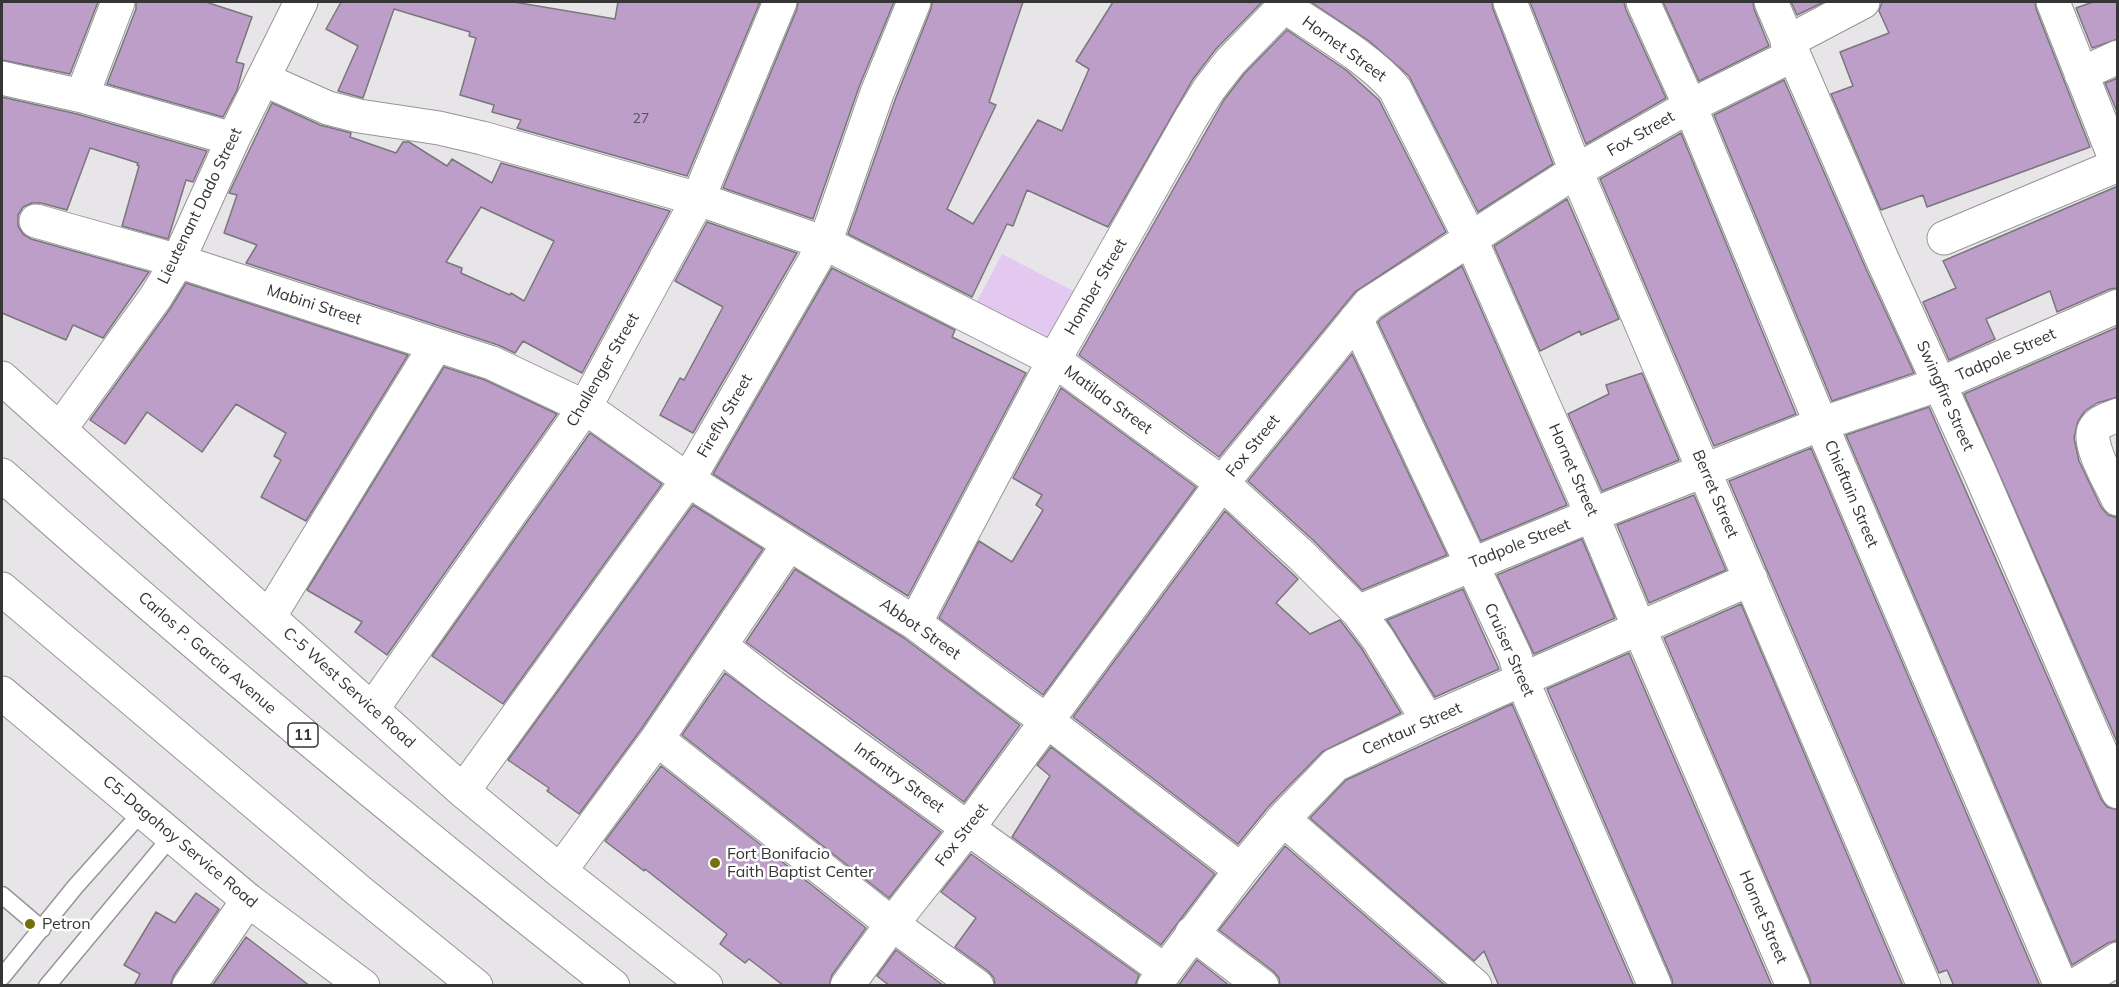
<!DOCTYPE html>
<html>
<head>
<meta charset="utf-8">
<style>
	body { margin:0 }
	#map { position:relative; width:2119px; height:987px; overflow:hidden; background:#e8e5e9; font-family:Mulish,sans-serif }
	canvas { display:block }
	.frame { position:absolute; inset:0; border:3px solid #363536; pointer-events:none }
</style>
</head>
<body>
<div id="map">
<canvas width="2119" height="987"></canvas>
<div class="frame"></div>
</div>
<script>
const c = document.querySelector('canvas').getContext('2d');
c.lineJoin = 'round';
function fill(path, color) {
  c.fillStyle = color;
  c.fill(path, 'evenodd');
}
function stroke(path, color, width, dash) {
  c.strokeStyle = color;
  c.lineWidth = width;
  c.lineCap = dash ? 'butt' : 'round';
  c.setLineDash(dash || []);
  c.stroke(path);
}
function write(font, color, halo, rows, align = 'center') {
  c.font = font + ' Mulish,sans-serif';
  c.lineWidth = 5;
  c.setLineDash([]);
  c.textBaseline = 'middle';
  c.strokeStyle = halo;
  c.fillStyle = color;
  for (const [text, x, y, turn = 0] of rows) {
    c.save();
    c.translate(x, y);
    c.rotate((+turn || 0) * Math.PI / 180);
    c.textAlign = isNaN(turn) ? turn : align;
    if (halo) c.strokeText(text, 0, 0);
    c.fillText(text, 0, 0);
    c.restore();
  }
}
fill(new Path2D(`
	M1002,254L1077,293L1047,349L973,309Z`), '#e3c8ef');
const building = new Path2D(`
	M2,2H98L70,74L2,60Z
	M136,2H206L252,17L236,62L244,64L237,90L223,117L107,84L136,9Z
	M341,2H514L615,19L618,2H760L687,176L517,128L521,120L492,112L494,105L460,95L476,38L469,36L470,32L394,9L363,98L338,91L358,46L326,29Z
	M798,2H894L859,87L813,219L723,188L797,9Z
	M932,2H1023L989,102L996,105L947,209L973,224L1038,120L1062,131L1089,69L1076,61L1113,2H1262L1216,49L1193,79L1108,227L1027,190L1013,226L1007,224L972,297L848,234L895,100L931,9Z
	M1311,2H1492L1493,9L1553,164L1478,212L1409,76L1369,41Z
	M1530,2H1624L1626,10L1666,98L1586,144Z
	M1663,2H1753L1754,9L1769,46L1699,81Z
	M1791,2H1824L1797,15Z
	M1882,2H2035L2036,9L2090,147L1927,207L1923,195L1881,210L1831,94L1853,86L1840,52L1889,33L1879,11Z
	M2093,2H2118V39L2092,48L2076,8Z
	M1287,30L1346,70L1379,100L1446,232L1355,292L1219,457L1079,355L1224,100L1244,74Z
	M2118,78V114L2105,83Z
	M1784,80L1866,269L1914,373L1832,401L1714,115Z
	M2,97L77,114L207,151L193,182L186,180L168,239L122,226L139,166L137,165L138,163L90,148L67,210L41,203H32L23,207L18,215V226L23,234L31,239L149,272L103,338L73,325L66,340L2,313Z
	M272,103L320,125L351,133L350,137L396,153L403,142H409L447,166L452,159L492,183L501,163L670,211L582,373L523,341L515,353L498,345L246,263L257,245L224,233L237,195L229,193ZM481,207L554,241L524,301L511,293L510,295L461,273L462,268L446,262Z
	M1681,133L1796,414L1714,446L1600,179Z
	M2118,186V288L2110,289L2057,312L2050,291L1986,319L1995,339L1949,360L1923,302L1956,288L1943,261Z
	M1567,199L1619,319L1581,335L1580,331L1540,351L1494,246Z
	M707,222L797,253L693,433L660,415L680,378L684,380L723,307L675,281Z
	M1462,266L1567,505L1481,541L1378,322L1382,318Z
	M832,268L955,330L952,337L1026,373L908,596L713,474Z
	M186,283L408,355L306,521L261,497L281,460L274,456L286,433L236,404L202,452L147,412L125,444L90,420L170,309Z
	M2118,327V397L2097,403L2085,411L2078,421L2074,438L2079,461L2101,507L2108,515L2118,518V744L1964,394Z
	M1352,354L1447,555L1362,590L1314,541L1248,481Z
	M444,367L485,380L557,414L387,655L355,632L362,622L307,590Z
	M1642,373L1679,460L1602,491L1568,414L1609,394L1606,385Z
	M1061,388L1196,487L1043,695L939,618L979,541L1012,562L1043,510L1036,505L1042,495L1013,478Z
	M1929,407L2101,799L2107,807L2118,810V940L2108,943L2072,965L1846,435Z
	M590,433L662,484L503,704L432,656Z
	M1811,448L2040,986H1954L1947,970L1939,973L1729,481Z
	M1694,495L1726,570L1649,603L1617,525Z
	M693,505L763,549L642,728L579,814L547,791L549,788L508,760Z
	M1225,511L1298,579L1276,603L1310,634L1340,620L1362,649L1401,713L1322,752L1269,806L1238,844L1073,717Z
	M1582,539L1615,618L1534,654L1497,575Z
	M795,569L904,638L1020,725L964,802L746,642Z
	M1463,589L1499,669L1435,697L1387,620Z
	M1741,604L1903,986H1811L1810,979L1664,638Z
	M1629,653L1772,986H1673L1672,979L1547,689Z
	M725,673L941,832L889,898L682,735Z
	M1512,704L1634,986H1499L1484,951L1474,961L1310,818L1346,780Z
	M1051,747L1215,874L1161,945L1012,837L1050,776L1037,765Z
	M661,766L866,928L832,975L829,986H784L749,959L745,963L720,944L727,934L645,869L644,871L605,841Z
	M1285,846L1446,986H1280L1279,978L1273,971L1219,930Z
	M971,854L1139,975L1135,986H995L994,978L988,971L955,947L976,918L941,892Z
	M196,893L219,909L174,975L170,986H134L140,974L124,965L156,912L175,923Z
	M246,937L310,986H212Z
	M896,950L944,986H890L877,976Z
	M1197,960L1230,986H1178Z`);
fill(building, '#bc9ec9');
stroke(building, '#79777a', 1.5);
const lane = new Path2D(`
	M2,895L42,929
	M2,977L75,887L142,812
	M47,986L171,837`);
const street = new Path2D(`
	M1510,2L1576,171L1924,986
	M1643,2L1690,106L1821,424L2061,986
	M1771,2L1883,261L1980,473L2118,792
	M2053,2L2118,166
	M1284,6C1319,30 1369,58 1395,89L1471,240L1592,515L1639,628L1793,986
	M1787,42L1863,2
	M2081,74L2118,57
	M2,78L82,96L233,139
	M263,79L328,108L359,116L439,128L482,138L698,199L825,243L1054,360L1222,483L1301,555L1358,612L1378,639L1428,721
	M82,96L118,2
	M36,221L178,261L492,363L585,407L688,480L915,623L1016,699L1047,721L1241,870
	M1944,238L2118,165
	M1356,319L1515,656L1522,680L1655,986
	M2,378L463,791L560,871L706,986
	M2118,415C2109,419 2098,421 2094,430C2087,444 2111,484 2118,499
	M60,429L155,298L178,261L233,139L301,2
	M1358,612L1592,515L1821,424L1940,384L2118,306
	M269,617L436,345
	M915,623L1054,360L1191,118L1209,89L1230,62L1288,2
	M721,646L772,686L1165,971
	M373,708L585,407L698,199L780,2
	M657,739L892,924L977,986
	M463,791L688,480L825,243L877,93L914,2
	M1283,819L1475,986
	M560,871L657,739L789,544
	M1192,933L1262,986
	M189,986L248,900
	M847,986L892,924L968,828L1222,483L1369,304L1576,171L1690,106L1793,55
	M1154,986L1241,870L1283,819L1335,765L1428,721L1751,579
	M2074,986L2118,959`);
const secondary = new Path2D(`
	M2,693L248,900L363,986`);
const primary = new Path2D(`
	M2,475C200,651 404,821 613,986
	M2,589L359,891L476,986`);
stroke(lane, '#979498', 19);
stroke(street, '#979498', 35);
stroke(secondary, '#979498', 35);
stroke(primary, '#979498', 35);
stroke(lane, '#fff', 16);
stroke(street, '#fff', 33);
stroke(secondary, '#fff', 33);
stroke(primary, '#fff', 33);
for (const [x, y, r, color] of [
	[715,863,6,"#756f0e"],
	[30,924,6,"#756f0e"]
]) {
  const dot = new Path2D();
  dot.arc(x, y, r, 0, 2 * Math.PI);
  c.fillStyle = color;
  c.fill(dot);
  stroke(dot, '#fff', 2);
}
write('14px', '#584f5b', null, [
	["27",641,119]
]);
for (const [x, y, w] of [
	[303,735,30]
]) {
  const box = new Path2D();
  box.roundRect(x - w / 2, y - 12, w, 24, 4.5);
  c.fillStyle = '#fff';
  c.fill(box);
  stroke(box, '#363536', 1.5);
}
write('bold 15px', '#363536', null, [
	["11",303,735]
]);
write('16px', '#363536', '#fff', [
	["Hornet Street",1344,49,36],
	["Fox Street",1641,134,-30],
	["Lieutenant Dado Street",200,206,-64],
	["Homber Street",1096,287,-60],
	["Mabini Street",314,305,18],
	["Tadpole Street",2006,355,-24],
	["Challenger Street",603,370,-60],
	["Swingfire Street",1945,396,66],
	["Matilda Street",1108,400,36],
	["Firefly Street",725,416,-60],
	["Fox Street",1253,446,-51],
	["Hornet Street",1573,470,66],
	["Berret Street",1715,494,67],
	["Chieftain Street",1851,494,67],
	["Tadpole Street",1520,544,-22],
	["Abbot Street",920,629,35],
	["Cruiser Street",1509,650,66],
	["Carlos P. Garcia Avenue",207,653,41],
	["C-5 West Service Road",349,688,42],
	["Centaur Street",1412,729,-24],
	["Infantry Street",899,778,36],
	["Fox Street",962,835,-52],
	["C5-Dagohoy Service Road",180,842,40],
	["Hornet Street",1763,917,67]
]);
write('16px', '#363536', '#fff', [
	["Fort Bonifacio",727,854],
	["Faith Baptist Center",727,872],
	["Petron",42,924]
], 'left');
</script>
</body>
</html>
